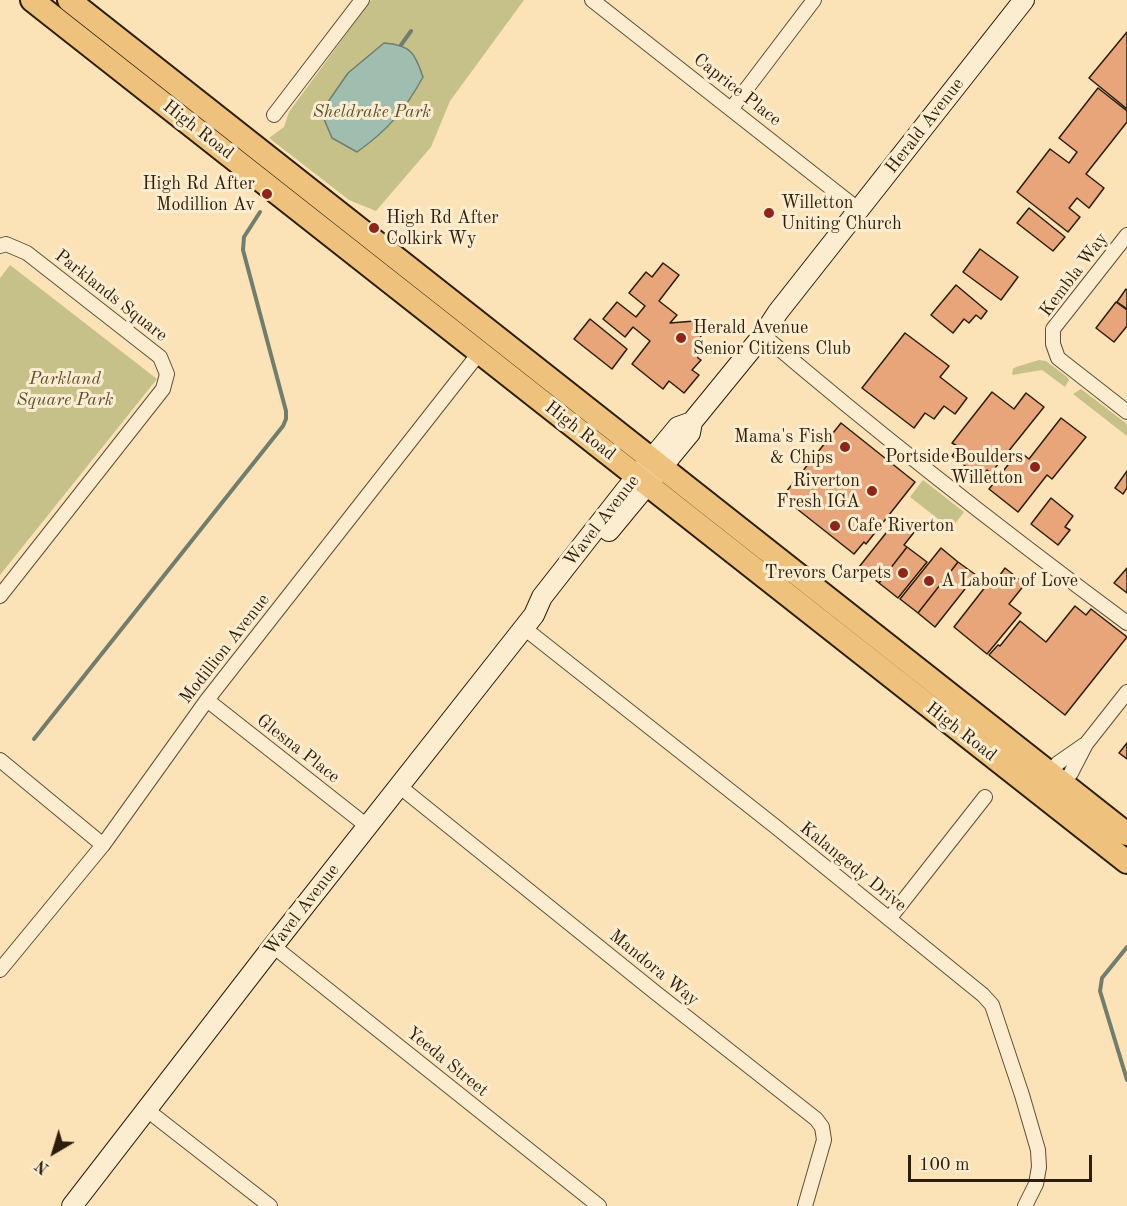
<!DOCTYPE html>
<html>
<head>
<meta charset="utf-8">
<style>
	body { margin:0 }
	#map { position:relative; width:1127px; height:1206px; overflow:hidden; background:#fce3b7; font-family:"Old Standard TT",serif }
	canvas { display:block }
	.north { position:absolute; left:24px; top:1122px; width:60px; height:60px; -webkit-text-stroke:4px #fdedd0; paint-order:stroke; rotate:218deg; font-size:16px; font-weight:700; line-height:24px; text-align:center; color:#2c1e0c }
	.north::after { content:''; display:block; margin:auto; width:21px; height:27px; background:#2c1e0c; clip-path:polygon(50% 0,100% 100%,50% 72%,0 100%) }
	.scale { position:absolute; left:908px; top:1155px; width:184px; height:27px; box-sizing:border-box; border:3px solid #2c1e0c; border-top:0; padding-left:8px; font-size:18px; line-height:21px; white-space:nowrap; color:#2c1e0c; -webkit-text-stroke:4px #fdedd0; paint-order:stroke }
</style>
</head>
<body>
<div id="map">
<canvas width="1127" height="1206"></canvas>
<div class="north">N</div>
<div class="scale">100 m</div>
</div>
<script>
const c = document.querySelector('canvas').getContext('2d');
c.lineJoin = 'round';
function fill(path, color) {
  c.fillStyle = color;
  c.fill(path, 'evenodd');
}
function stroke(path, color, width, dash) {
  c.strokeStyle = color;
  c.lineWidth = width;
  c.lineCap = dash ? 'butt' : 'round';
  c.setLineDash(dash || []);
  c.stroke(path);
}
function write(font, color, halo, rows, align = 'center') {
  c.font = font + ' "Old Standard TT",serif';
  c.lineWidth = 6;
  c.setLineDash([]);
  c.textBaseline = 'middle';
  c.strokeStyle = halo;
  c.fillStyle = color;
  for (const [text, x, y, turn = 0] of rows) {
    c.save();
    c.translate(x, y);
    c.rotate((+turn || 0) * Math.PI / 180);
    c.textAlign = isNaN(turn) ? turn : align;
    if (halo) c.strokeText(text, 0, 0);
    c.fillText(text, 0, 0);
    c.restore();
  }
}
fill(new Path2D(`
	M371,0H524L450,101L431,147L376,211L349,200L269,138L284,127L289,112Z
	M10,265L157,379L0,575V278Z
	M1039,360L1046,361L1067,377L1069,380L1065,387L1042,370L1012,375L1013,369L1016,367Z
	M1081,389L1127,424V436L1073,394Z
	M923,480L964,512L951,529L910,497Z`), '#c6c189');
const water = new Path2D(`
	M384,43C411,45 415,53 423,77C405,110 388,130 357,152L332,138L321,112L348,73Z`);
fill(water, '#9fbeb0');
stroke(water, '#717e6e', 1.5);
stroke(new Path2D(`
	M401,45L411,31
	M34,739L283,426L286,419V411L243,250L244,237L260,212
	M1127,947L1102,978L1100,991L1127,1080`), '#717e6e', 4);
const building = new Path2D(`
	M1127,32V109L1089,78Z
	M1098,88L1127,111V122L1086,174L1104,188L1089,208L1077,198L1069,208L1080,217L1068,232L1017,192L1050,149L1069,163L1077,152L1059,138Z
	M1029,208L1065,237L1053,251L1017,223Z
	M980,249L1018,277L1001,300L963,272Z
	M663,263L679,275L659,301L677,315L670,323L695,321V330L700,329L701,339L696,340L698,358L701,360L692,370L699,375L684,393L669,381L663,389L632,364L650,341L633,327L625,337L603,319L617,302L636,317L645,306L629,293L646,272L652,277Z
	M956,285L987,311L981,319L976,315L969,323L964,319L953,333L931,315Z
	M1126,289L1127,290V309L1117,302Z
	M1116,302L1127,310V326L1114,342L1096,328Z
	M590,319L627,349L612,369L574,339Z
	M905,333L949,366L940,377L967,398L955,414L944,406L934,419L925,413L914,428L862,388Z
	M992,392L1014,409L1026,393L1044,407L991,473L987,470L981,478L952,456L959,447L952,443Z
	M1061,418L1086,437L1052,479L1047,475L1018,512L989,489L1019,451L1029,459Z
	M841,423L915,482L866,544L864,542L854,554L782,497Z
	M1127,471V488L1123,494L1115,488Z
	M1051,498L1073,516L1065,527L1070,530L1058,545L1031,524Z
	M898,518L915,531L904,545L907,547L879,583L859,567Z
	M907,547L927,562L898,598L879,583Z
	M941,548L958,562L918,613L900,599Z
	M958,562L976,575L935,627L918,613Z
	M1005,568L1025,584L1009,604L1021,613L987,654L954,627L993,577L997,579Z
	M1127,568V593L1114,583Z
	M1075,606L1086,615L1091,609L1127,637L1065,715L989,655L998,645L1000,646L1020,621L1046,642Z
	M1127,743V759L1119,753Z`);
fill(building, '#e8a57a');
stroke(building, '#2c1e0c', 1.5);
const street = new Path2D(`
	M592,0L859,210
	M732,108L814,0
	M274,115L362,0
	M1127,235L1053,329V344L1058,358L1127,412
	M0,246L6,244L27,253L160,357L167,374L163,389L0,596
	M763,335C881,436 1003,531 1127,623
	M524,628L776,827L983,995L992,1005L1022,1095L1038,1150L1039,1167L1036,1184L1025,1206
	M207,700L367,826
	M0,760L103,845
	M1047,778L1058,763L1084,745
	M399,786L656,993L816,1119L822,1127L824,1140L805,1206
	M1059,788L1071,773L1086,744L1127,692
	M889,919L985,797
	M273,946L599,1206
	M0,970L103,845L207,700L480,352
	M147,1110L270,1206`);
const secondary = new Path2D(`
	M609,531L690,433L692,422L763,335L778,312L1024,0
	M72,1206L273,946L534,615L542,597L625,491L678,427L692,422`);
const primary = new Path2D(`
	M32,0L1127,862
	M69,0L1127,834`);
stroke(street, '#604f37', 16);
stroke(secondary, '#2c1e0c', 22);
stroke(primary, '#2c1e0c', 26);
stroke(street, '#fdedd0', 14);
stroke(secondary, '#fdedd0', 20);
stroke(primary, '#eec27c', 22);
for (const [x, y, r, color] of [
	[267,194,6,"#8f2418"],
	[769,213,6,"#8f2418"],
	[374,228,6,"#8f2418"],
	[681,338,6,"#8f2418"],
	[845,447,6,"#8f2418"],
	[1035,467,6,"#8f2418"],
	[872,491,6,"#8f2418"],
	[835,526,6,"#8f2418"],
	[903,573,6,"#8f2418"],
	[929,581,6,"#8f2418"]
]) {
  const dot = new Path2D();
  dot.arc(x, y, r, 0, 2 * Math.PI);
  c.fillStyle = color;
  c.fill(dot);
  stroke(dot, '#fdedd0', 2);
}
write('18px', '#2c1e0c', '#fdedd0', [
	["Caprice Place",737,90,38],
	["Herald Avenue",925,126,-52],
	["High Road",198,130,38],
	["Kembla Way",1074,275,-53],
	["Parklands Square",111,296,38],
	["High Road",580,431,38],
	["Wavel Avenue",602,521,-52],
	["Modillion Avenue",225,649,-52],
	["High Road",961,732,38],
	["Glesna Place",298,749,38],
	["Kalangedy Drive",853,867,39],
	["Wavel Avenue",302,910,-52],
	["Mandora Way",654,968,39],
	["Yeeda Street",447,1062,39]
]);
write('italic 18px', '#5a4f32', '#fdedd0', [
	["Sheldrake Park",372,112],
	["Parkland",65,379],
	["Square Park",65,400]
]);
write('18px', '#2c1e0c', '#fdedd0', [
	["High Rd After",255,184],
	["Modillion Av",255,205],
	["Willetton",781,203,"left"],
	["Uniting Church",781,224,"left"],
	["High Rd After",386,218,"left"],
	["Colkirk Wy",386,239,"left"],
	["Herald Avenue",693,328,"left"],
	["Senior Citizens Club",693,349,"left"],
	["Mama's Fish",833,437],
	["& Chips",833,458],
	["Portside Boulders",1023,457],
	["Willetton",1023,478],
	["Riverton",860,481],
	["Fresh IGA",860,502],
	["Cafe Riverton",847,526,"left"],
	["Trevors Carpets",891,573],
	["A Labour of Love",941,581,"left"]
], 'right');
</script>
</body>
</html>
